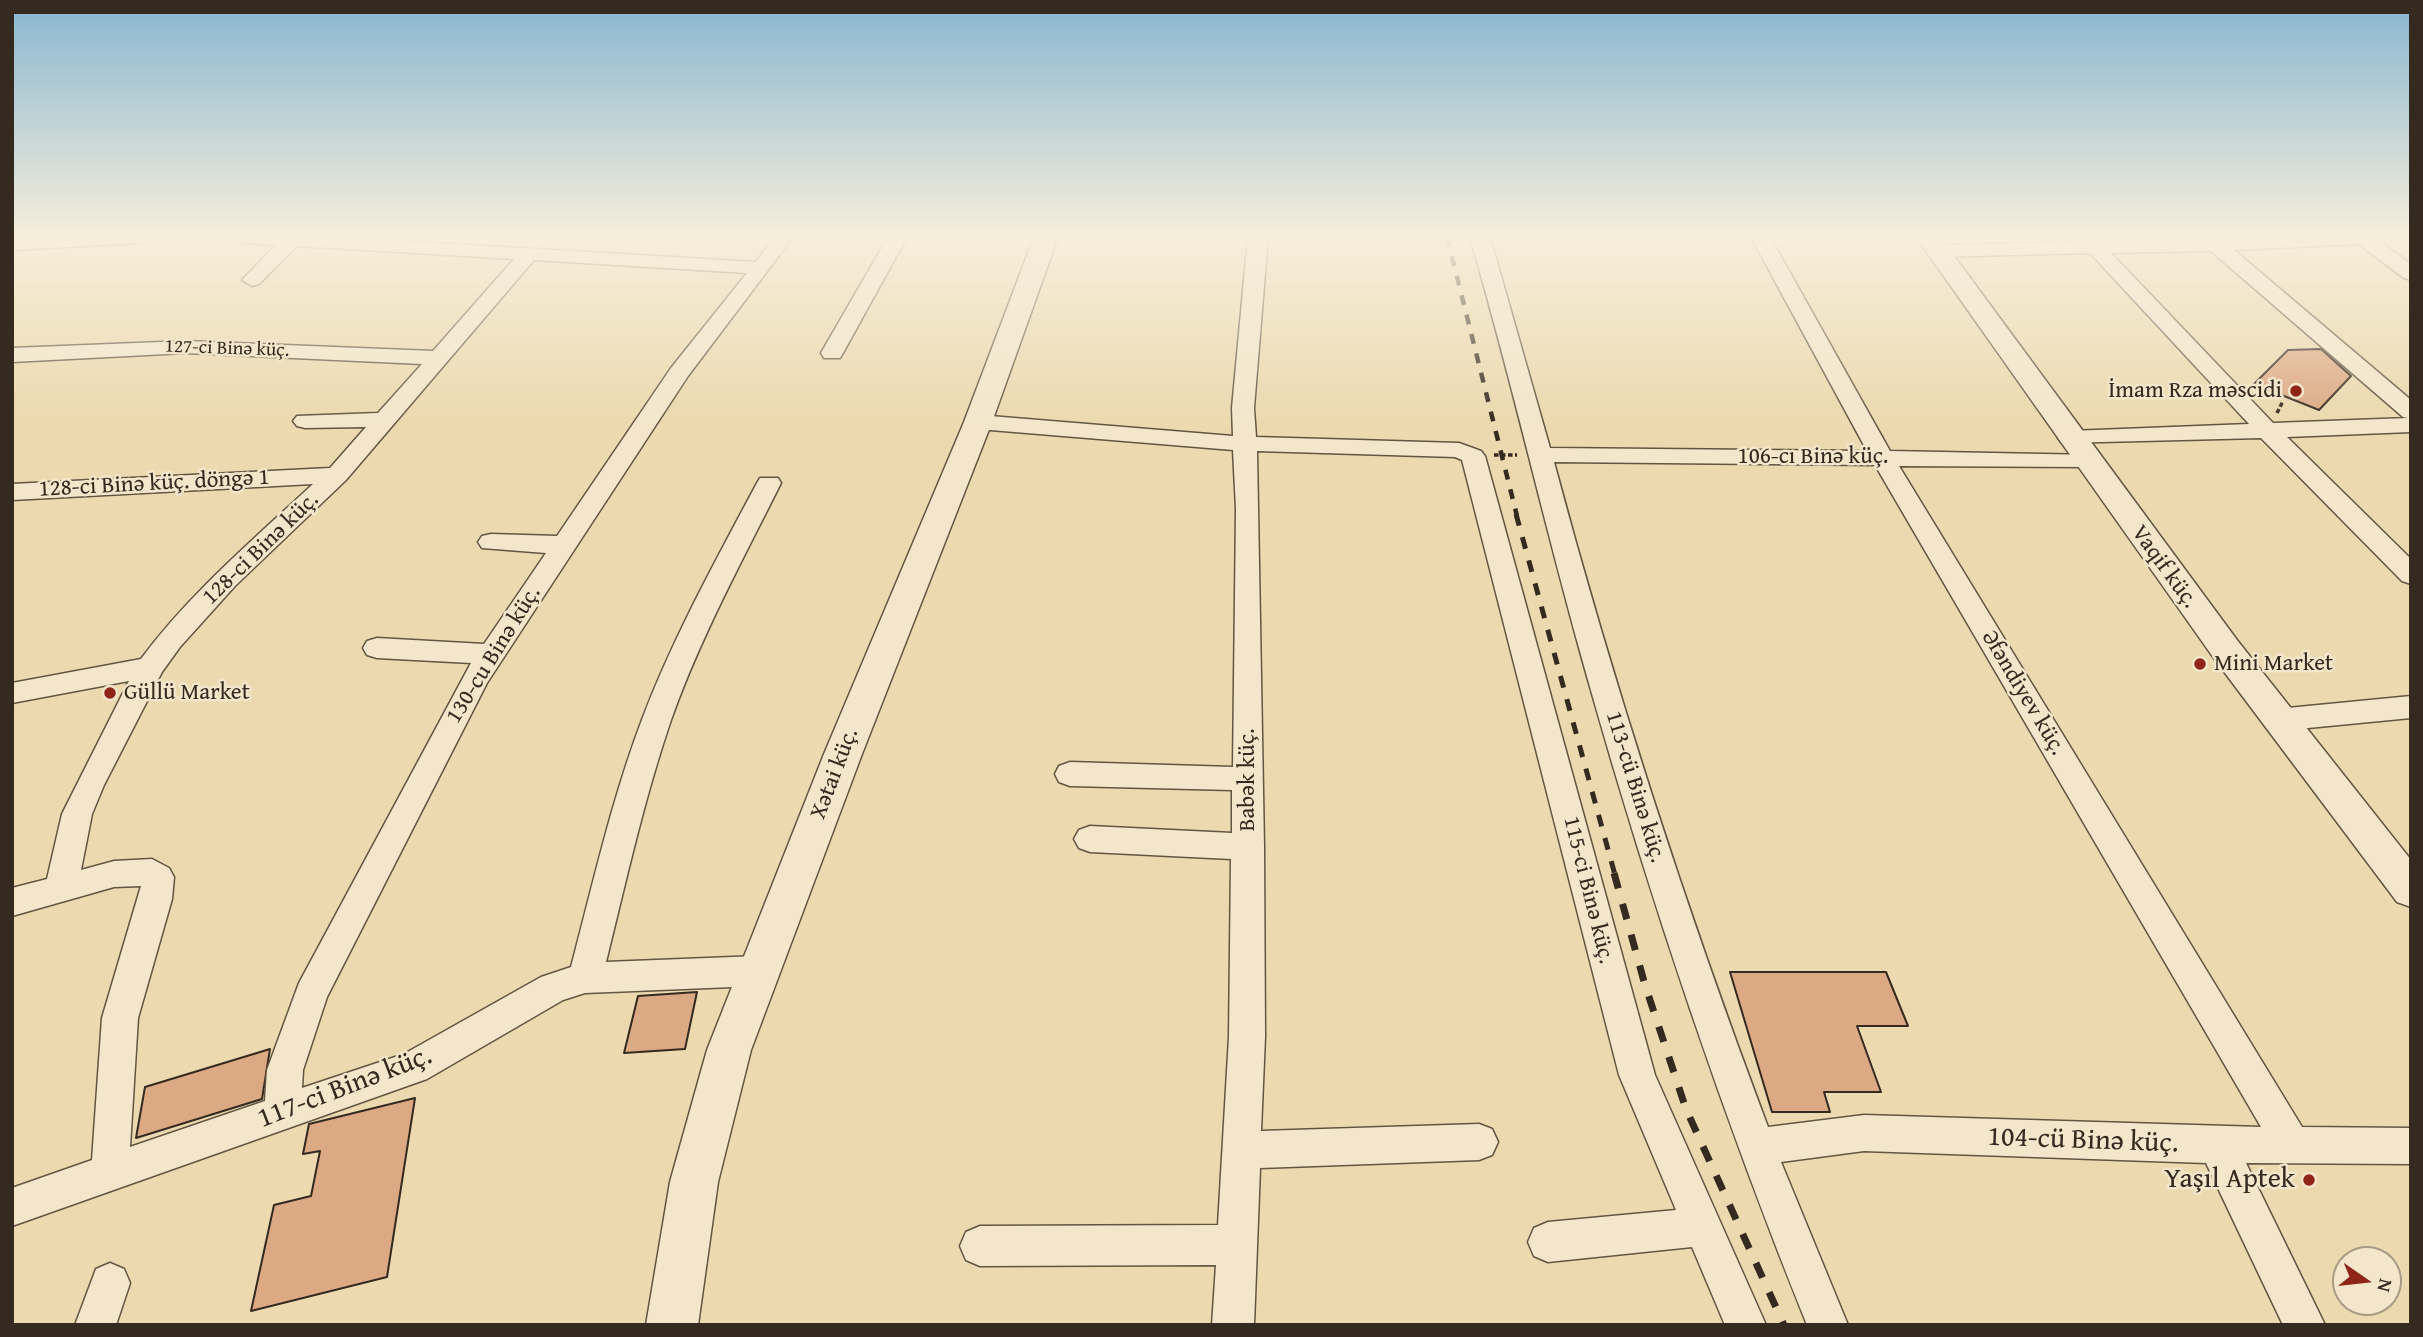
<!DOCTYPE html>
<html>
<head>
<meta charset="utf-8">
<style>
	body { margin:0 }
	#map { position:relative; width:2423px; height:1337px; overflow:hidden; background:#ecd9af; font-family:"Gentium Book Plus",serif }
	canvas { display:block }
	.frame { position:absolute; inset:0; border:14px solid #342a1f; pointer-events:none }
	.north { position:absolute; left:2332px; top:1246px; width:70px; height:70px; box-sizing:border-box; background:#f3e6cb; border:2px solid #a79b86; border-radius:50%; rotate:104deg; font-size:19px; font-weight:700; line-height:28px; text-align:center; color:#342a1f }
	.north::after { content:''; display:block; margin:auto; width:24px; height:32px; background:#8f2418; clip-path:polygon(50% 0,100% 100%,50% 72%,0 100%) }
</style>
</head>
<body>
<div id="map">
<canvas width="2423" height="1337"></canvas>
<div class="frame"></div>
<div class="north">N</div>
</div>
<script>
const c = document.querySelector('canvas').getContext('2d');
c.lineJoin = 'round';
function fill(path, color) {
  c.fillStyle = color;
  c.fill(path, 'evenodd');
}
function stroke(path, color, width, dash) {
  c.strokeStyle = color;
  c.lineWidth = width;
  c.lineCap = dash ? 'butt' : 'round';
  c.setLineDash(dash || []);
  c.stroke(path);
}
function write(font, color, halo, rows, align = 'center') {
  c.font = font + ' "Gentium Book Plus",serif';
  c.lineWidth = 5;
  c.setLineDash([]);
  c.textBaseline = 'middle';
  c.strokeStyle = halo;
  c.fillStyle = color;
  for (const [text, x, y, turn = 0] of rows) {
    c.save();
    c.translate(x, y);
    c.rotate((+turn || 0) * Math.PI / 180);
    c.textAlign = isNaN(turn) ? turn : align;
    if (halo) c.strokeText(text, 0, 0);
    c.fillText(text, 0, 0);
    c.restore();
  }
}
const building = new Path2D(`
	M2321,349L2351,376L2319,410L2254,384L2288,350Z
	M1730,972H1886L1908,1026H1857L1881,1092H1824L1830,1112H1772Z
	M697,992L685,1049L624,1053L638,996Z
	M270,1049L262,1099L136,1138L145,1087Z
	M415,1098L387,1277L251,1311L274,1205L311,1196L320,1151L303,1154L309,1124Z`);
fill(building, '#dba984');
stroke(building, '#342a1f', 2);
const minor = new Path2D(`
	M40,237H150L140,243L12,250V238Z
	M234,237H335L756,262L774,237H793L688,376L487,683L327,997L303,1070L302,1088L404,1054L541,977L571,967C593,884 612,798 643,717C674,636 716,560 757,483L760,478H778L781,483C742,561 700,638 671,720C644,799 626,881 606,962L758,956L770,960L775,971L770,982L758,986L585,993L563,1000L427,1079L12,1226V1188L92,1160L102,1018L141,886L114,887L12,916V888L47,879L62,814L129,681L12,703V683L141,659C190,593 254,539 313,484L12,500V484L330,468L366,427L305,428L297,426L293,421L297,416L378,413L422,364L186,353L12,362V348L186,341L433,351L514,259L297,246L259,284L252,286L242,280L276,245L243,243ZM534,260L747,273L671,368L557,536L491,534L482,536L478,542L482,548L546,553L484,644L377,638L367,641L363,648L367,655L377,658L471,663L299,983L267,1070L265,1101L130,1147L138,1018L172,899L174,877L169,868L152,859L114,861L81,870L92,814L104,785L162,672L180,647L235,586L346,480Z
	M888,237H907L843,353L840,358H824L821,353Z
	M1248,237H1268L1254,408L1256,437L1459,443L1481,451L1485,456L1655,1075L1766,1325H1725L1692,1247L1548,1262L1534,1256L1528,1242L1534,1228L1548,1222L1676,1210L1619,1075L1462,460L1455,457L1257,451L1264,847L1265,1037L1261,1131L1479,1124L1492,1129L1498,1142L1492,1155L1479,1160L1260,1168L1254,1325H1212L1216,1265L980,1266L966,1260L960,1246L966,1232L980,1226L1218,1225L1229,1037L1231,859L1090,852L1079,848L1074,839L1079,830L1090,826L1232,833V790L1070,786L1059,782L1055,774L1059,766L1070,762L1233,767L1236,509L1233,450L978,429L970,427L966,422L970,417L978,415L1233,436L1232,408Z
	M1470,237H1490L1550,448L1867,451L1751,237H1770L1890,451L2094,455L2098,460L2094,465L2086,467L1899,466L2302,1127L2411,1128V1164L2246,1163L2325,1325H2283L2206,1163L1864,1151L1781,1162L1848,1325H1807C1722,1114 1650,899 1588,680C1546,533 1513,384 1470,237ZM1554,462L1875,465L2261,1127L1864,1115L1768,1127C1686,909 1614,687 1554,462Z
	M2076,237H2095L2100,241L2206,237H2377L2376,239L2411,264V280L2404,278L2358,244L2234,250L2411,400V432L2287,437L2411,559V584L2402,581L2261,438L2062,443L2058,438L2062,433L2070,431L2249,424L2090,253L1938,257L1928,251L1938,245L2079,242ZM2211,251L2403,417L2408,418L2273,423L2111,253Z
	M2411,696V718L2277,731L2267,728L2262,720L2267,712L2277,709Z
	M110,1263L124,1269L130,1283L116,1325H75L96,1269Z`);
const tertiary = new Path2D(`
	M1034,237H1058L992,422L862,754L751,1050L718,1182L698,1325H646L670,1182L707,1050L824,754L964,422Z
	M1916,237H1940L2237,640L2411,860V907L2397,902L2213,657Z`);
stroke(minor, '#625643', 3);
stroke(tertiary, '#625643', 3);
stroke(new Path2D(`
	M2277,413L2283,401
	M1494,455H1517`), '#342a1f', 3.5, [4.5, 2.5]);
fill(minor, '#f3e6cb');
fill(tertiary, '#f3e6cb');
stroke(new Path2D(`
	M1447,237L1517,516`), '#342a1f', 4.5, [10, 10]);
stroke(new Path2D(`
	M1516,514L1615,875`), '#342a1f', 5, [12, 12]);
stroke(new Path2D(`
	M1614,873L1645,985L1686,1109L1784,1325`), '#342a1f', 7, [16, 16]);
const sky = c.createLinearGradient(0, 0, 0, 424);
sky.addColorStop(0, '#88b6d1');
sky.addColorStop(0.56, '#f6eedb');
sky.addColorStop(1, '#f6eedb00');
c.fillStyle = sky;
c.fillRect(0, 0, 2423, 424);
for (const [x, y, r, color] of [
	[2296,391,7,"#8f2418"],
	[2200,664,7,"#8f2418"],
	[110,693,7,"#8f2418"],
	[2309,1180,7,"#8f2418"]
]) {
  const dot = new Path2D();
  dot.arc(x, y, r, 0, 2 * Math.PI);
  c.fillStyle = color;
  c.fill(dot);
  stroke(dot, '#f3e6cb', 2.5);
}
write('19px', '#342a1f', '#f3e6cb', [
	["127-ci Binə küç.",227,349,2]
]);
write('23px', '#342a1f', '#f3e6cb', [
	["İmam Rza məscidi",2282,391,"right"],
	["Mini Market",2214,664],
	["Güllü Market",124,693]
], 'left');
write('23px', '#342a1f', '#f3e6cb', [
	["106-cı Binə küç.",1813,457],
	["128-ci Binə küç. döngə 1",154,484,-3],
	["128-ci Binə küç.",261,549,-44],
	["Vaqif küç.",2164,567,54],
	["130-cu Binə küç.",494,655,-58],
	["Əfəndiyev küç.",2023,693,59],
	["Xətai küç.",835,774,-69],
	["Babək küç.",1248,780,-90],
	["113-cü Binə küç.",1635,787,73],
	["115-ci Binə küç.",1588,890,76]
]);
write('28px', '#342a1f', '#f3e6cb', [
	["117-ci Binə küç.",345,1088,-21],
	["104-cü Binə küç.",2083,1141,2]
]);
write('28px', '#342a1f', '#f3e6cb', [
	["Yaşıl Aptek",2295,1180]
], 'right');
</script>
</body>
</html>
